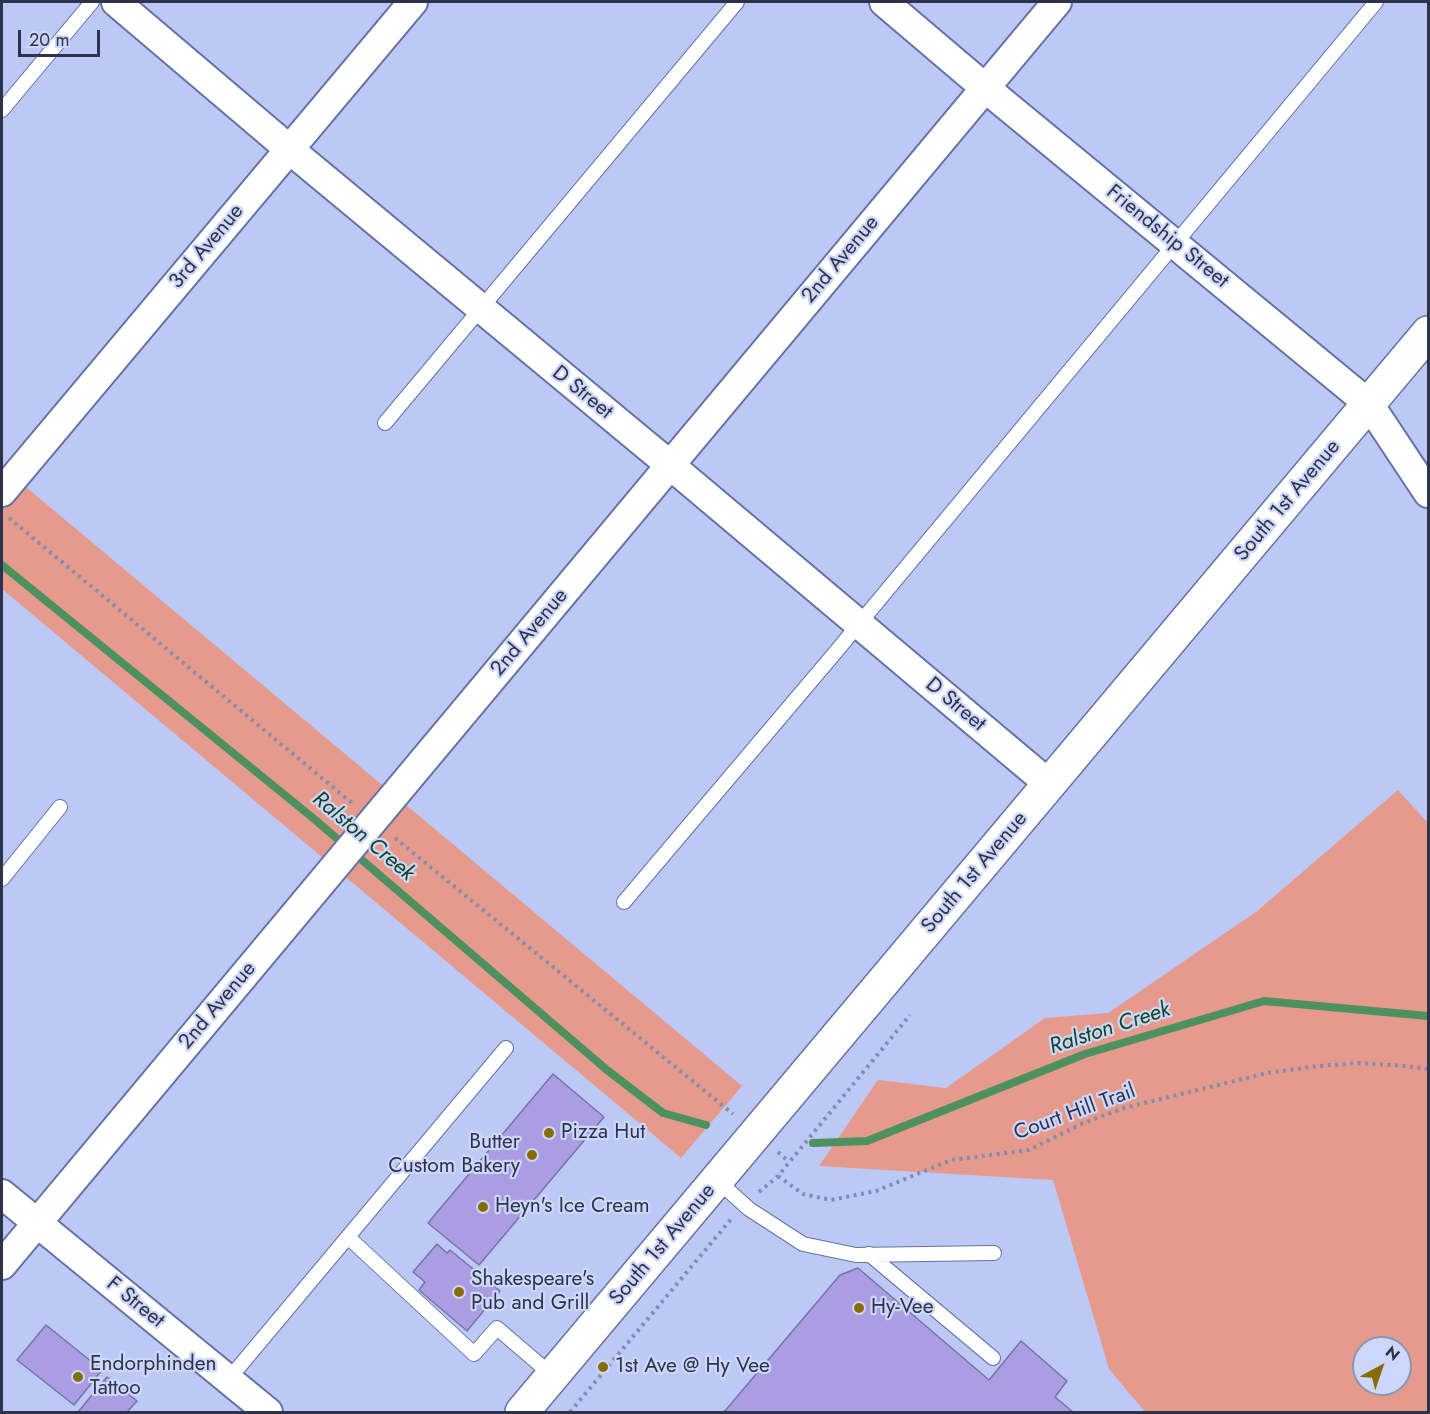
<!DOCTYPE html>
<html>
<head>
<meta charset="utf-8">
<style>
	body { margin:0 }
	#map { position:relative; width:1430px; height:1414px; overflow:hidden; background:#bcc9f6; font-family:Jost,sans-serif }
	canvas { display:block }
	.frame { position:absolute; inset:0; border:3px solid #2d334a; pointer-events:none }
	.north { position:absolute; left:1352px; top:1336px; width:60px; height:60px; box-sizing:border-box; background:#ccd7f9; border:2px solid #8c95b3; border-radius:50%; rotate:40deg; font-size:16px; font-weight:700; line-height:24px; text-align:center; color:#2d334a }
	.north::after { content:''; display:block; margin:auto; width:21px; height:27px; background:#866c09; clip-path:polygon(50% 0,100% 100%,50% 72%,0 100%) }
	.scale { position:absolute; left:18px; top:30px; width:82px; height:27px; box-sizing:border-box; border:3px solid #2d334a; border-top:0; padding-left:8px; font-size:18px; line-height:21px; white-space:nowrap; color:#2d334a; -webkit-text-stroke:4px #ccd7f9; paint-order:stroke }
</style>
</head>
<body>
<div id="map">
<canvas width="1430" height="1414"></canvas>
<div class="frame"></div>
<div class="north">N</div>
<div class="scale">20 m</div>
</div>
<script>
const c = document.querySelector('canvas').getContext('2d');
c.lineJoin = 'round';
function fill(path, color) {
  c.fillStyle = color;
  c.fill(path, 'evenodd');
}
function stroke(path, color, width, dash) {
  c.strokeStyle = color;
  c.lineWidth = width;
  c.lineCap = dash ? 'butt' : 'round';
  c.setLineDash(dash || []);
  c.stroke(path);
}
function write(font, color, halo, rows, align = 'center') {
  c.font = font + ' Jost,sans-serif';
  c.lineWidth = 4.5;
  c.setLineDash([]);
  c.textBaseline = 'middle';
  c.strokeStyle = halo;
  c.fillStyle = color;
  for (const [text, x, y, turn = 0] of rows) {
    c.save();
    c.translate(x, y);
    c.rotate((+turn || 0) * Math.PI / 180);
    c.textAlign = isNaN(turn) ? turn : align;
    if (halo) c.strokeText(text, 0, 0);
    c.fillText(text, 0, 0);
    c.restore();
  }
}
fill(new Path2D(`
	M2,467L742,1086L681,1158L2,589Z
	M1398,790L1428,823V1412H1145L1109,1369L1053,1180L819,1166L878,1080L946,1088L1045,1018L1108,1013L1256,912ZM1364,1348H1400V1384H1364Z`), '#e69a8b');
stroke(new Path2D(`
	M2,565L313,818L607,1070L663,1113L706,1125
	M813,1143L867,1141L1085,1054L1264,1001L1428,1016`), '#4e9161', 8);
const building = new Path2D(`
	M553,1074L604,1117L479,1265L428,1223Z
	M437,1244L447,1253L450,1250L500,1291L467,1331L419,1290L425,1282L413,1272Z
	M858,1268L989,1380L1021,1341L1067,1381L1055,1397L1073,1412H724L840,1275Z
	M46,1325L102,1370L74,1405L17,1360Z
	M107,1377L137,1401L127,1412H78Z`);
fill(building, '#aa9de3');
stroke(building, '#7b71a6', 1.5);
const service = new Path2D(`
	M2,110L92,2
	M385,423L737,2
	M2,879L60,807
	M624,902L834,654L1376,2
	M718,1181L749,1209L803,1244L856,1255L994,1253
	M348,1237L474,1354L497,1328L553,1376
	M869,1254L993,1358
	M228,1380L506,1048`);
const minor = new Path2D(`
	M116,2L289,149L670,465L1049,784
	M884,2L984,87L1369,404L1428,493
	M2,492L413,2
	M2,1194L268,1412
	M2,1265L1057,2`);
const secondary = new Path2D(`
	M522,1412L1428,333`);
stroke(service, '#6472a5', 16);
stroke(minor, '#6472a5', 32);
stroke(secondary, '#6472a5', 36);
stroke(new Path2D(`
	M9,518L352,803
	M395,838L733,1114
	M778,1152L788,1161
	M778,1176L803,1194L831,1200L876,1191L951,1160L1029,1150L1081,1124L1124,1108L1267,1073L1319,1066L1358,1063L1405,1066L1428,1069
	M759,1192L778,1176L910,1015
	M570,1412L732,1218`), '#838db1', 4, [3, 4.5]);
stroke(service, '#fff', 14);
stroke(minor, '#fff', 28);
stroke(secondary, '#fff', 33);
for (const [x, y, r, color] of [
	[549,1133,6,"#866c09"],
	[532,1155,6,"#866c09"],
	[483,1207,6,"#866c09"],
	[459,1292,6,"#866c09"],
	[859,1308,6,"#866c09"],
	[603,1367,6,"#866c09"],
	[78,1377,6,"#866c09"]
]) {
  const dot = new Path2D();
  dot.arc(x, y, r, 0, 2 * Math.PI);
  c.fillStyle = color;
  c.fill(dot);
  stroke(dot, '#ccd7f9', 2);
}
write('21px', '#2d334a', '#ccd7f9', [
	["Friendship Street",1167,237,39],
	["3rd Avenue",207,247,-50],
	["2nd Avenue",841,260,-50],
	["D Street",582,393,39],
	["South 1st Avenue",1288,501,-50],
	["2nd Avenue",530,633,-50],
	["D Street",955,705,40],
	["South 1st Avenue",975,873,-50],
	["2nd Avenue",218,1006,-50],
	["Court Hill Trail",1075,1113,-20],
	["South 1st Avenue",663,1245,-50],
	["F Street",135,1303,39]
]);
write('21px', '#2d334a', '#ccd7f9', [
	["Pizza Hut",561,1133],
	["Butter",520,1143,"right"],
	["Custom Bakery",520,1167,"right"],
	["Heyn's Ice Cream",495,1207],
	["Shakespeare's",471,1280],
	["Pub and Grill",471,1304],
	["Hy-Vee",871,1308],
	["Endorphinden",90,1365],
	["Tattoo",90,1389],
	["1st Ave @ Hy Vee",615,1367]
], 'left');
write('italic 22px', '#114424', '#ccd7f9', [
	["Ralston Creek",363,837,40],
	["Ralston Creek",1110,1029,-18]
]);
</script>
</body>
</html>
